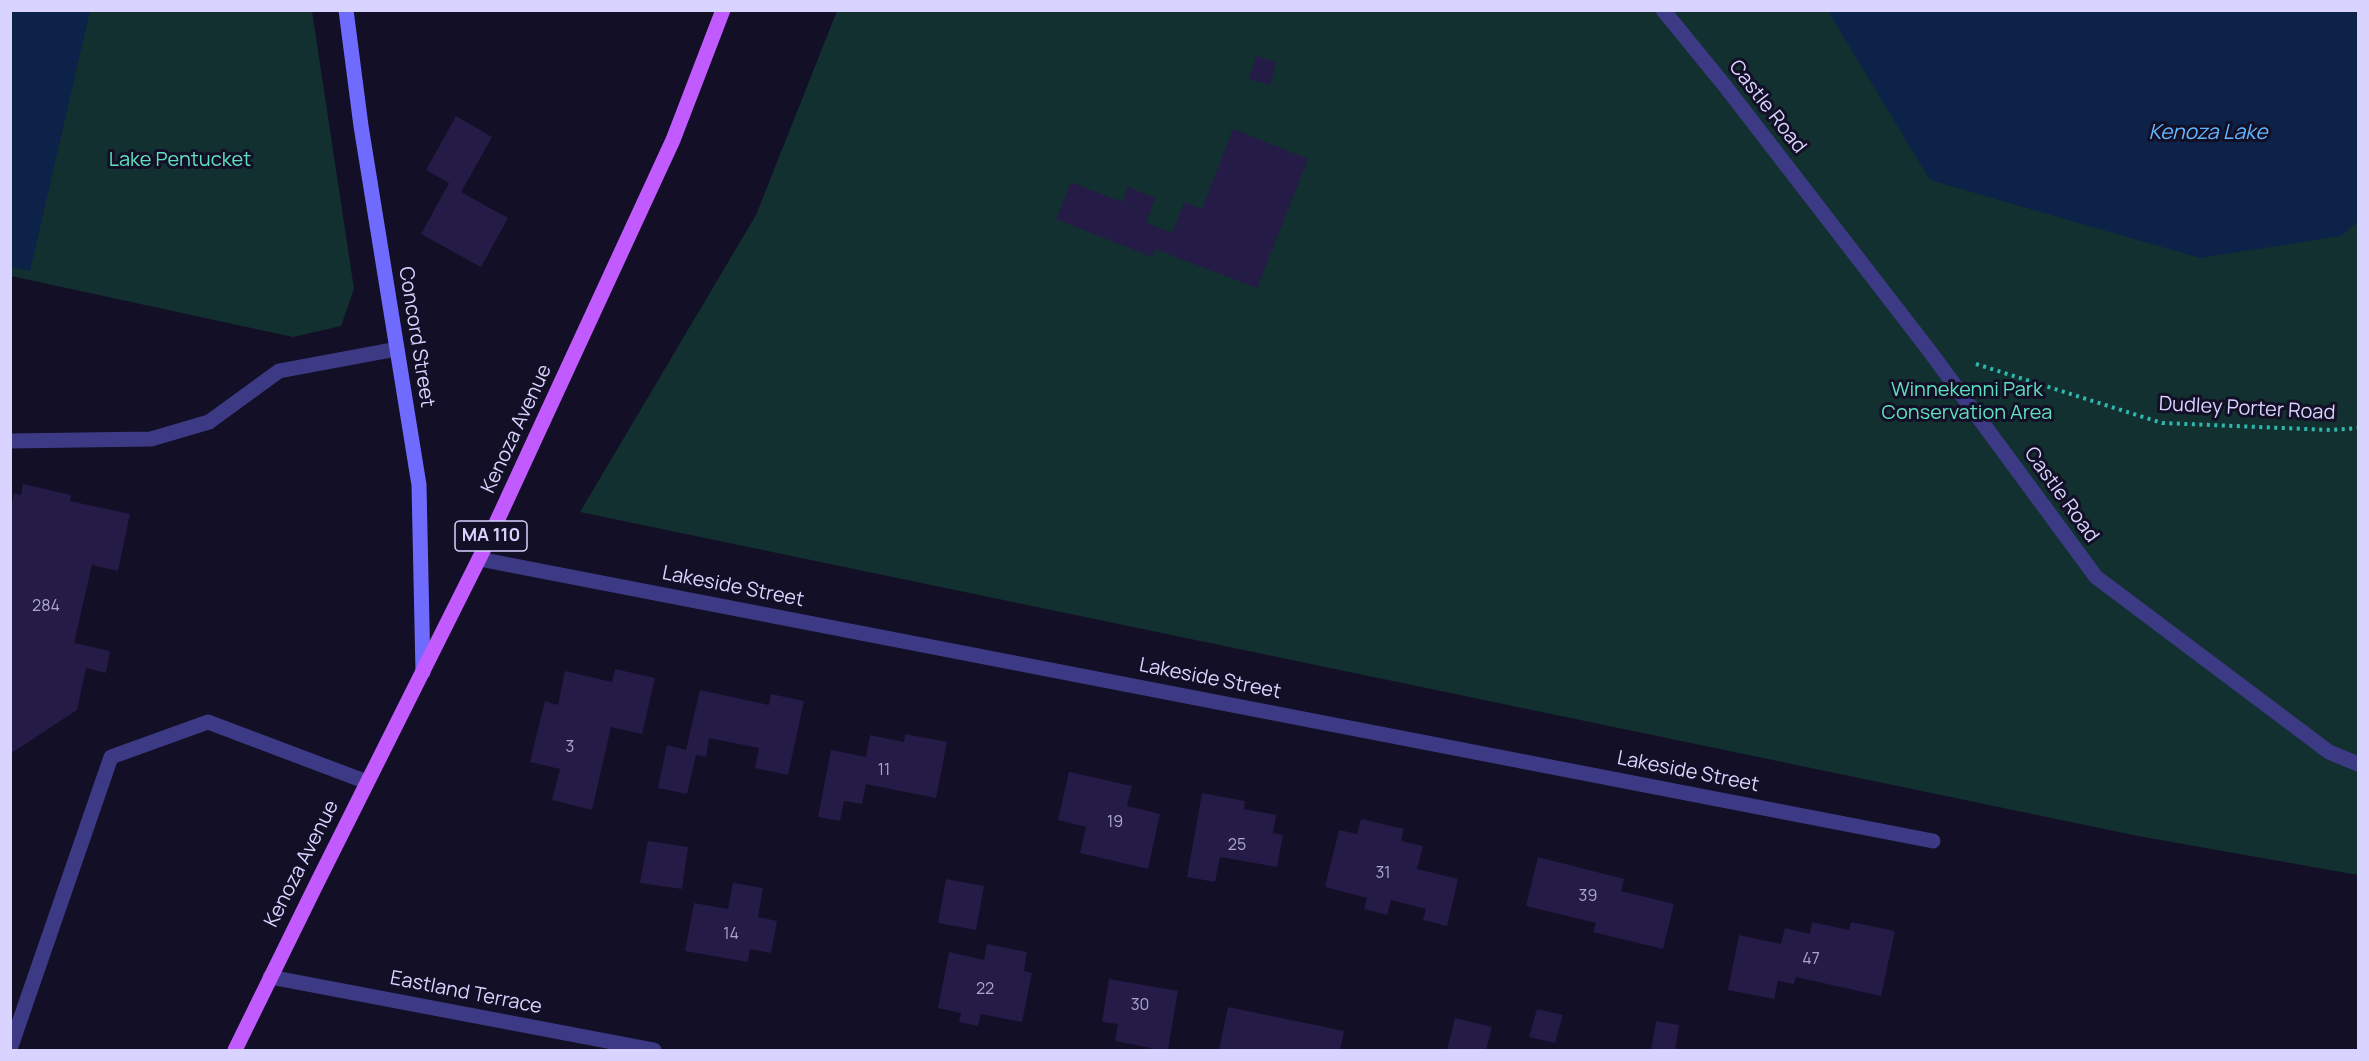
<!DOCTYPE html>
<html>
<head>
<meta charset="utf-8">
<style>
	body { margin:0 }
	#map { position:relative; width:2369px; height:1061px; overflow:hidden; background:#130f26; font-family:Manrope,sans-serif }
	canvas { display:block }
	.frame { position:absolute; inset:0; border:12px solid #d9d4ff; pointer-events:none }
</style>
</head>
<body>
<div id="map">
<canvas width="2369" height="1061"></canvas>
<div class="frame"></div>
</div>
<script>
const c = document.querySelector('canvas').getContext('2d');
c.lineJoin = 'round';
function fill(path, color) {
  c.fillStyle = color;
  c.fill(path, 'evenodd');
}
function stroke(path, color, width, dash) {
  c.strokeStyle = color;
  c.lineWidth = width;
  c.lineCap = dash ? 'butt' : 'round';
  c.setLineDash(dash || []);
  c.stroke(path);
}
function write(font, color, halo, rows, align = 'center') {
  c.font = font + ' Manrope,sans-serif';
  c.lineWidth = 6;
  c.setLineDash([]);
  c.textBaseline = 'middle';
  c.strokeStyle = halo;
  c.fillStyle = color;
  for (const [text, x, y, turn = 0] of rows) {
    c.save();
    c.translate(x, y);
    c.rotate((+turn || 0) * Math.PI / 180);
    c.textAlign = isNaN(turn) ? turn : align;
    if (halo) c.strokeText(text, 0, 0);
    c.fillText(text, 0, 0);
    c.restore();
  }
}
fill(new Path2D(`
	M11,11H312L354,289L341,326L293,337L11,276Z
	M837,11H2358V875L2138,836L580,512L756,215Z`), '#12302f');
fill(new Path2D(`
	M11,10L90,11L30,271L11,267Z
	M1828,11H2358V222L2341,236L2200,258L1930,180Z`), '#0c2248');
fill(new Path2D(`
	M1256,56L1276,62L1270,85L1249,79Z
	M456,116L492,137L461,192L508,218L481,267L421,234L449,183L426,170Z
	M1233,129L1308,159L1257,288L1155,249L1152,257L1056,219L1071,182L1122,202L1128,187L1155,198L1146,223L1172,233L1184,202L1202,209Z
	M23,484L71,495L70,501L130,514L118,571L92,565L74,643L110,651L106,673L86,668L77,710L10,754V513L14,493L21,495Z
	M615,669L655,678L642,734L611,727L592,810L552,800L560,769L530,762L545,701L558,705L565,671L612,682Z
	M700,690L769,705L771,694L804,701L788,775L755,768L759,748L709,738L706,757L696,755L687,794L658,788L667,745L686,750Z
	M905,734L947,742L936,798L866,784L862,804L844,801L840,821L818,817L831,750L866,757L870,735L904,742Z
	M1069,772L1132,786L1127,806L1160,814L1148,869L1080,853L1086,827L1058,820Z
	M1202,793L1245,801L1244,809L1276,815L1273,833L1283,835L1277,867L1220,857L1215,882L1187,877Z
	M1361,819L1404,829L1401,841L1423,846L1417,869L1458,879L1447,926L1423,920L1426,909L1391,900L1387,915L1364,909L1367,898L1325,887L1339,830L1357,834Z
	M648,841L688,847L682,889L640,883Z
	M1538,857L1624,879L1621,891L1674,904L1663,949L1593,932L1596,923L1526,906Z
	M946,879L984,886L976,930L938,923Z
	M733,883L763,888L758,917L777,921L771,953L750,949L748,962L685,951L694,903L728,909Z
	M1812,922L1849,930L1851,922L1895,931L1881,996L1796,977L1794,984L1778,981L1774,999L1728,990L1739,935L1781,944L1785,928L1810,934Z
	M987,944L1027,952L1024,971L1032,973L1022,1022L981,1014L978,1026L959,1022L961,1013L938,1008L949,952L984,960Z
	M1109,979L1178,991L1168,1050H1151V1048L1115,1041L1118,1024L1102,1022Z
	M1228,1007L1344,1031L1340,1050H1219Z
	M1537,1009L1563,1015L1555,1043L1529,1037Z
	M1455,1018L1492,1027L1486,1050H1447Z
	M1656,1021L1679,1025L1675,1050H1651Z`), '#241b47');
stroke(new Path2D(`
	M1976,364L2162,423L2331,430L2358,428`), '#2fb8b0', 4, [3, 4.5]);
stroke(new Path2D(`
	M1663,10L1725,86L1928,349L2096,577L2329,752L2358,764
	M10,441L151,439L209,422L279,371L397,349
	M10,1049L111,757L208,722L367,782`), '#3d3a85', 15);
stroke(new Path2D(`
	M479,559L1933,841
	M270,977L654,1050`), '#3d3a85', 15);
stroke(new Path2D(`
	M346,10L361,126L419,485L423,672`), '#6f6bff', 15);
stroke(new Path2D(`
	M235,1050L316,885L485,547L673,140L723,10`), '#c25bff', 15);
write('16px', '#aca6d1', null, [
	["284",46,607],
	["3",570,748],
	["11",884,771],
	["19",1115,823],
	["25",1237,846],
	["31",1383,874],
	["39",1588,897],
	["14",731,935],
	["47",1811,960],
	["22",985,990],
	["30",1140,1006]
]);
for (const [x, y, w] of [
	[491,536,72]
]) {
  const box = new Path2D();
  box.roundRect(x - w / 2, y - 15, w, 30, 4.5);
  c.fillStyle = '#130f26';
  c.fill(box);
  stroke(box, '#d9d4ff', 1.5);
}
write('bold 18px', '#d9d4ff', null, [
	["MA 110",491,536]
]);
write('20px', '#d9d4ff', '#130f26', [
	["Castle Road",1767,107,52],
	["Concord Street",416,337,81],
	["Dudley Porter Road",2247,409,3],
	["Kenoza Avenue",517,429,-65],
	["Castle Road",2061,495,54],
	["Lakeside Street",733,587,11],
	["Lakeside Street",1210,679,11],
	["Lakeside Street",1688,772,11],
	["Kenoza Avenue",302,864,-63],
	["Eastland Terrace",466,993,11]
]);
write('20px', '#5fe0c0', '#130f26', [
	["Lake Pentucket",180,160],
	["Winnekenni Park",1967,390],
	["Conservation Area",1967,413]
]);
write('italic 21px', '#62b6ff', '#130f26', [
	["Kenoza Lake",2208,133]
]);
</script>
</body>
</html>
